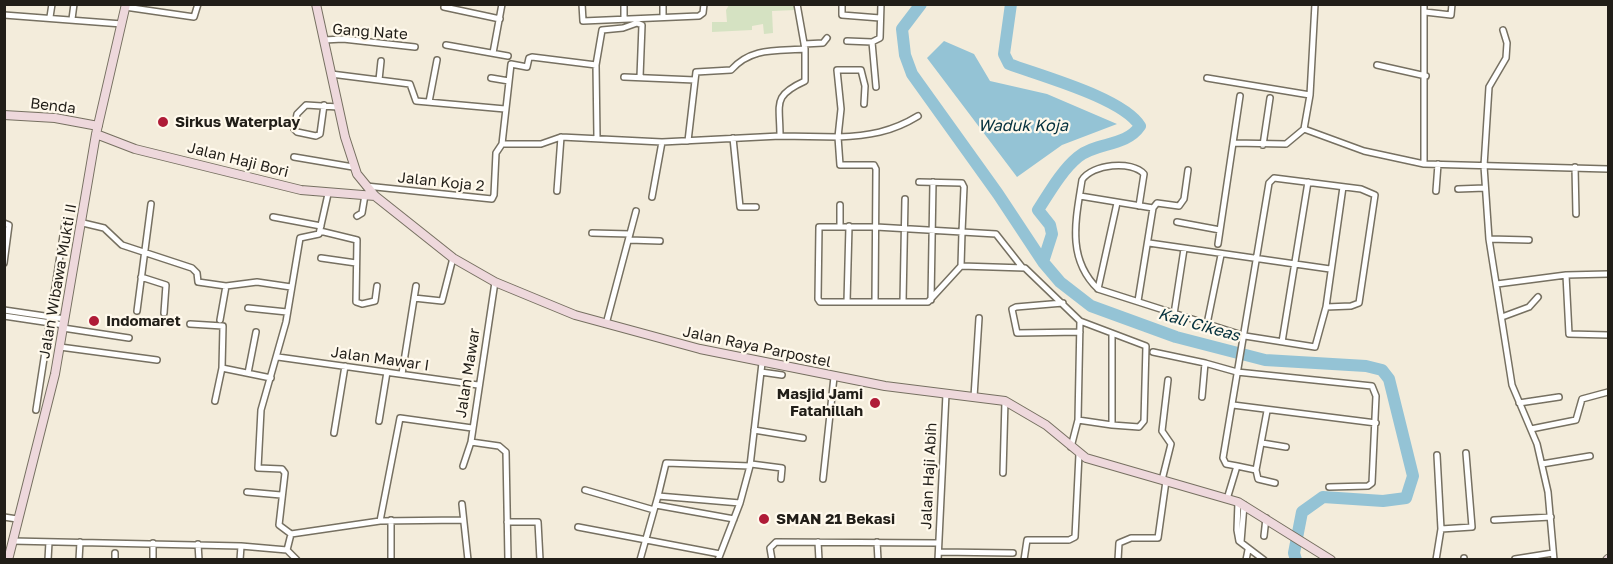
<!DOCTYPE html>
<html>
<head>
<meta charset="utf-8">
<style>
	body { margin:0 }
	#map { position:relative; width:1613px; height:564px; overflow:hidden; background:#f3ecdb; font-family:"Golos Text",sans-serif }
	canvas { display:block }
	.frame { position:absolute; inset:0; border:6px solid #211e18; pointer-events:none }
</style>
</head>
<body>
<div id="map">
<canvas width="1613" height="564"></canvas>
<div class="frame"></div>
</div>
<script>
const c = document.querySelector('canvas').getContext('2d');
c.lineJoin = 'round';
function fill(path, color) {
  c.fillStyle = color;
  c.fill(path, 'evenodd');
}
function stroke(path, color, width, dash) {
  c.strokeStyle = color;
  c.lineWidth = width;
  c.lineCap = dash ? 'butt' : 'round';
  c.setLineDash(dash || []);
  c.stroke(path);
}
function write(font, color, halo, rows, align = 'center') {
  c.font = font + ' "Golos Text",sans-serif';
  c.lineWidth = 4.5;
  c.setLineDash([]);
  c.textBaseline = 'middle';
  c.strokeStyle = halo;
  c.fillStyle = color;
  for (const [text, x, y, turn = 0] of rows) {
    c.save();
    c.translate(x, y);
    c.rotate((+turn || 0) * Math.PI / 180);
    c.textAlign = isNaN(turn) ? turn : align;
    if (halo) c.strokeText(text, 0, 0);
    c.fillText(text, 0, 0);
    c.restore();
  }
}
fill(new Path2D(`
	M729,5H793L795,10L772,11L773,33L764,34L763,24L752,26V30L712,32V22H727L726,10Z`), '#d5e2c2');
fill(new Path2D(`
	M944,41L974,54L990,81L1047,94L1117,124L1062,145L1017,177L927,58Z`), '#94c3d5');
stroke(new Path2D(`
	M921,4L902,29L905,55L912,74L998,194L1043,262L1060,282L1091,306L1176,337L1265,360L1366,366L1382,370L1389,379L1413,476L1406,498L1383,501L1323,497L1302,512L1294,553L1296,560
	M1011,4L1004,54L1009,64C1041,76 1123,98 1140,126C1126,147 1096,142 1078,157C1062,170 1049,193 1038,210L1050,225L1052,234L1043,262`), '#94c3d5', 12);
const street = new Path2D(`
	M582,4L583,21L699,16L703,13L704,4
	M624,4V19
	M663,4V17
	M842,4V15L880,18
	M125,7L194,17L198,4
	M444,7L500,19
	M1425,12L1451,15L1452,4
	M4,15L122,24
	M50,17L52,4
	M72,19L74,4
	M1503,30L1507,43L1506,58L1489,87L1484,166L1489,239L1512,385L1537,444L1548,492L1554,560
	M324,40L343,39L415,47
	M847,41L872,42L880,38L881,4
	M872,42L876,87
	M804,44L823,43L827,38
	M446,45L508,56
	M493,53L502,4
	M1377,65L1426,76
	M331,74L410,84L416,101L505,109
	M624,77L695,80
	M491,78L509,81
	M1207,78L1310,95
	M379,80L381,61
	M429,102L437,60
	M864,104L865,86L861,70H837L841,109L838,137C868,136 892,132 918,116
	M324,105L320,134L316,136L297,132L294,129L297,114L306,105L338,107
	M1304,129L1364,151L1424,164L1608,169
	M780,136C780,103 772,96 805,81V49L797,4
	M597,137L596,65L602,30L623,28L637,23L642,25L640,77
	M733,138L740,207H756
	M688,141L696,72L731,70C751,47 777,51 805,49
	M1233,143L1286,144L1304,129L1310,95L1315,4
	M502,144H541L561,137L662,142L780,136L838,137L840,165H874L876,169L875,302
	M1263,145L1270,98
	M294,157L353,167
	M1424,164V4
	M1575,167L1576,214
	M919,182L962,183L964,187L962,232L876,227H819L818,299L820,302H928L961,266L1025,268L1080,321L1078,420L1071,447
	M366,186L492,199L494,195L496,153L502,144L511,64L527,67L529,58L532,57L596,65
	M1458,189L1485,188
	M557,191L561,137
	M1436,191L1438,164
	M328,194L319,234L300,238L286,322L261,410L258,468L282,469L285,473L279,525L291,534L380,521L462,520
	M1080,196L1153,208L1157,203L1179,206L1184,199L1188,170
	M652,197L662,142
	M1139,206L1144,174C1132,160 1092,164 1082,180C1076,219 1066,258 1098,289L1245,336L1315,347L1326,307L1343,187
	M357,216L362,213L365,195
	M273,217L321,226
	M1177,222L1220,230
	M4,223L9,225L4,263
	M83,223L104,228L122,245L192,268L197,273L198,282L226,286L257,282L291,287
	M840,226V205
	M320,231L357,240L356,302L362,304L375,301L377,286
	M592,233L630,234
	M1489,239L1529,240
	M629,240L660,241
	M1149,243L1330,269
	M1218,244L1240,96
	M321,258L356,263
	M961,266L962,232L996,234L1022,267
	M1566,275L1608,274
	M141,277L166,285L164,313
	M1497,284L1566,275L1569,334L1608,335
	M1098,289L1117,203
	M414,298L442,301L453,258
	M931,300L933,182
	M1138,301L1153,208
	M847,302L849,226
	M903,302L905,199
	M1063,303L1016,307L1012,309L1017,333L1080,332
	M248,308L287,312
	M4,310L65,319
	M137,311L151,204
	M1174,314L1184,249
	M4,316L64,325
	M1502,317L1529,307L1538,297
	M220,320L226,286
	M1080,321L1146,346L1144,421L1139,427L1112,425
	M190,324L223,326L222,368
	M606,324L636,211
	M1207,324L1221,255
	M63,328L129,338
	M1282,342L1308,182
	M60,347L157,360
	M1153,352L1205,363L1202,397
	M278,357L478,385
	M1205,363L1237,372L1372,386L1376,396L1372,483L1368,486L1329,487
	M761,372L782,375
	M248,373L256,332
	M402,374L416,286
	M974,397L979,318
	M215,401L222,368L271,378
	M1519,403L1559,397
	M1233,405L1376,423
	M36,410L65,223
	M1078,420L1112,425V334
	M379,421L387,372
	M1531,429L1576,420L1582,399L1608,392
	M754,430L803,438
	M334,433L345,366
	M471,442L499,446L506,452L508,560
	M1262,443L1286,447
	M1437,455L1441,529
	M751,464L782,468L781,479
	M1542,464L1590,456
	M463,466L471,442L495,282
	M1237,466L1226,464L1223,458L1269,183L1274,178L1361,189L1375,195L1359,303L1351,306L1326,307
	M1256,470L1258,479L1275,483
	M1003,473L1005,401
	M823,479L834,377
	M1162,480L1171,444L1162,431L1168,380
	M585,490L654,510
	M247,492L281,495
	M658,496L666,463L750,466
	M1227,499L1237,466L1256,470L1267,411
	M1238,502L1237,530L1239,541L1264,560
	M462,504L468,560
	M656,505L734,519
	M4,517L17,519
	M391,520V560
	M1494,520L1551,517
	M380,521L400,418L472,428
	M507,522H538L540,560
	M578,527L720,554
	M1264,536L1266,518
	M12,541L241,546L287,550L297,560
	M818,542L819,560
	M877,542L878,560
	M1241,542L1244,505
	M198,544L199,560
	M287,550L291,534
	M939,552L1013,553
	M1464,558V560
	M1515,559L1553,553
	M48,560L49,542
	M79,560L80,542
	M115,560V553
	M153,560V543
	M240,560L241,546
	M640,560L658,496L740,503
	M718,560L740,503L750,466L762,363
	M772,560L770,548L776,542L938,543
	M938,560L946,394
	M1024,560L1027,540H1069L1075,537L1079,454
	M1118,560L1119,543L1131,538H1158L1166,481
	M1246,560L1248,550
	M1436,560L1441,529L1472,527L1466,453`);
const secondary = new Path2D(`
	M316,4L345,137L357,174L375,196L453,258L495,282L575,315L700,349L885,386L1005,401L1046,425L1086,458L1238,502L1331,560
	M4,115L55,118L98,126
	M96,134L135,149L301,190L375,196
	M8,560L55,374L96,134L126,4
	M1607,560L1608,559`);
stroke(street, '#767061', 8);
stroke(secondary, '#767061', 10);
stroke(street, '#fff', 5);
stroke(secondary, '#eed8dc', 8);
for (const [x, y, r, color] of [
	[163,122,6,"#af1b37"],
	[94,321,6,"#af1b37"],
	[875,403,6,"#af1b37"],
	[764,519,6,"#af1b37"]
]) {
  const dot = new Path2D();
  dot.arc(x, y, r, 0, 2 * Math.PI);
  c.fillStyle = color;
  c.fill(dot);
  stroke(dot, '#fff9ec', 2);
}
write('15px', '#211e18', '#fff9ec', [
	["Gang Nate",370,32,4],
	["Benda",53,106,7],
	["Jalan Haji Bori",238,160,14],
	["Jalan Koja 2",441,182,6],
	["Jalan Wibawa Mukti II",58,281,-80],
	["Jalan Raya Parpostel",757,347,12],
	["Jalan Mawar I",380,359,8],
	["Jalan Mawar",468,373,-81],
	["Jalan Haji Abih",929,476,-87]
]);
write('bold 15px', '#211e18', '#fff9ec', [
	["Sirkus Waterplay",175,122],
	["Indomaret",106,321],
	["Masjid Jami",863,394,"right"],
	["Fatahillah",863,411,"right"],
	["SMAN 21 Bekasi",776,519]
], 'left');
write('italic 16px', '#04303d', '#fff9ec', [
	["Waduk Koja",1023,126],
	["Kali Cikeas",1199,325,16]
]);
</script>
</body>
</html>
